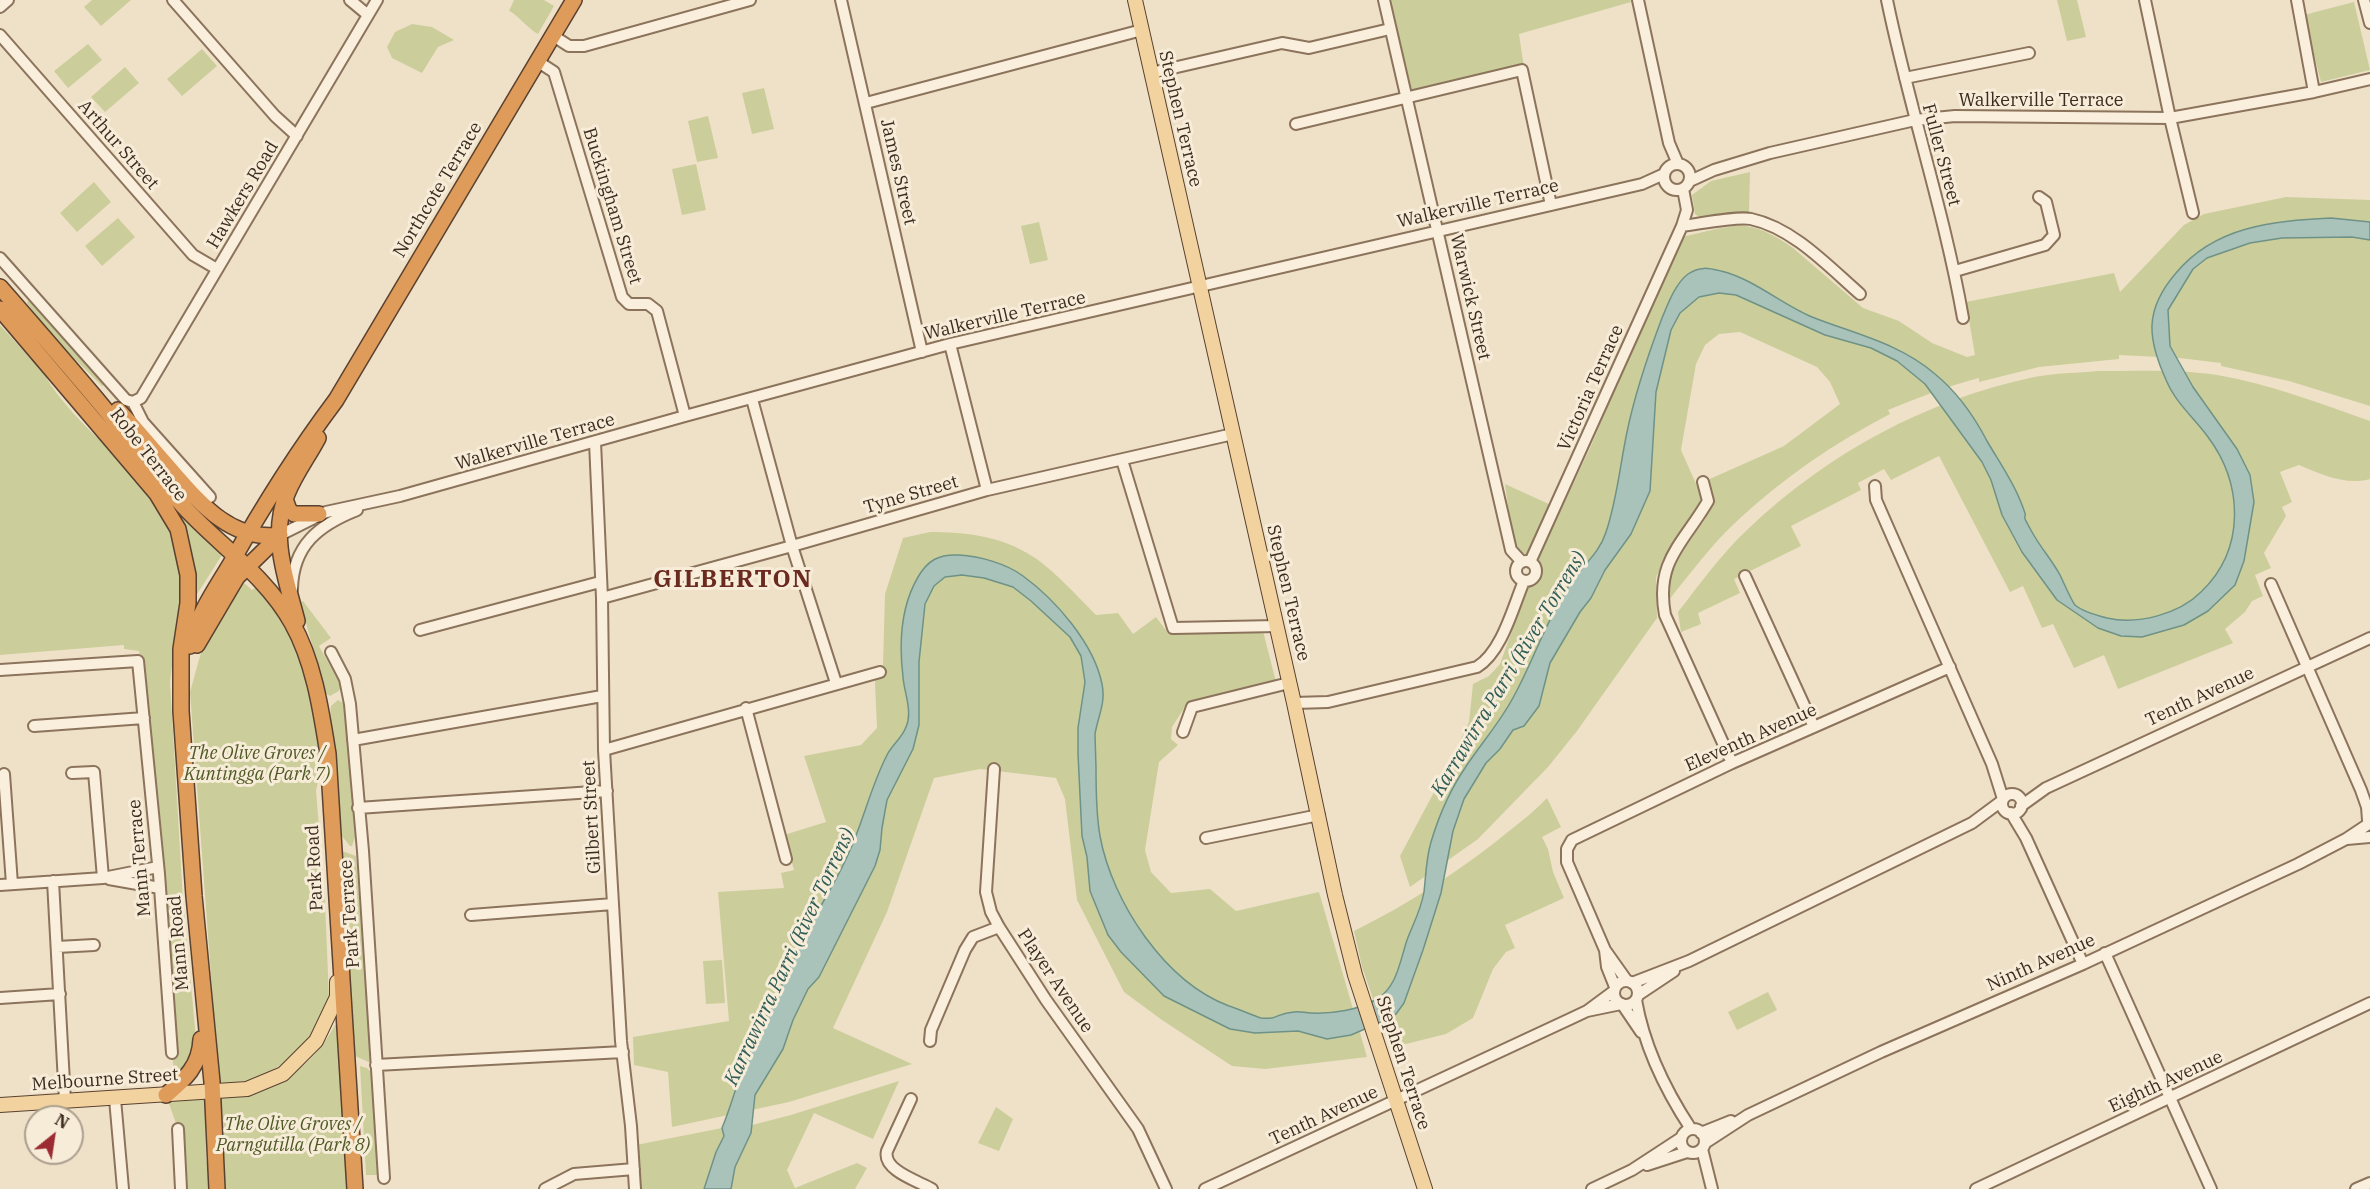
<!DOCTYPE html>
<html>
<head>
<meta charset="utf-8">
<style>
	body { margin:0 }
	#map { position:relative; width:2370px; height:1189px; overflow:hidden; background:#efe1c8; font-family:"IBM Plex Serif",serif }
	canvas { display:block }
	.north { position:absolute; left:24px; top:1105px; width:60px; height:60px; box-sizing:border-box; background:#f7ecd8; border:2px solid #ac9f8e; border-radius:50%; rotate:30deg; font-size:16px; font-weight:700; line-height:24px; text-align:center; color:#3c2c20 }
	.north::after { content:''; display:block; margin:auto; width:21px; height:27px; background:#9c2b33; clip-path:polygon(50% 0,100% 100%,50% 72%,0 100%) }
</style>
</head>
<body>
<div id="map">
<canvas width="2370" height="1189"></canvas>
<div class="north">N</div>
</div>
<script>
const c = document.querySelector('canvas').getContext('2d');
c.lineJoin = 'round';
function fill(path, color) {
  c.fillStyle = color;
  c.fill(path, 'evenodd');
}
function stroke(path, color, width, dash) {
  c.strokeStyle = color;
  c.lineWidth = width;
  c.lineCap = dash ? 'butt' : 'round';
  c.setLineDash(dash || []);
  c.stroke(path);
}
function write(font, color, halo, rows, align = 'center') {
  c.font = font + ' "IBM Plex Serif",serif';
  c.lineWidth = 6;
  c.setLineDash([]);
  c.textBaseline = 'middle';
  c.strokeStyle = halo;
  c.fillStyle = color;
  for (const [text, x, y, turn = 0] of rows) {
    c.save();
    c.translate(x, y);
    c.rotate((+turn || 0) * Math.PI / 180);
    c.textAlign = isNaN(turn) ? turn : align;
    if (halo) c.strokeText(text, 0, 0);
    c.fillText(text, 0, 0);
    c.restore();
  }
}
fill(new Path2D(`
	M92,0H131L101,26L84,7Z
	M514,0H544L554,6L538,34C527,28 517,14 509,11Z
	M1391,0H1630L1631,2L1519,34L1524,68L1411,92Z
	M2057,0H2077L2086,37L2067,41Z
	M2354,2L2370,70L2321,82L2304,15Z
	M412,24L432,27L454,40L438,47L422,73L392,58L387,47L395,32Z
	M88,44L102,60L68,88L54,71Z
	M202,49L217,66L182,96L167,79Z
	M125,67L139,83L105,112L91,97Z
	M764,88L774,129L752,134L742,93Z
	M708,116L718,158L697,162L688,121Z
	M696,164L706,210L682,215L672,169Z
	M1750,172L1749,212L1702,219L1695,214L1692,195L1711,181Z
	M94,182L111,202L77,232L60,213Z
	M2286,197L2370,200V406L2289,381L2221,366V363L2179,358L2119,355V359L2039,367L1979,382V378C1947,386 1918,398 1888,410L1890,414C1834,443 1783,478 1737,521C1711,545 1690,574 1668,601C1669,584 1671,566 1681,551C1698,524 1721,516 1703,482L1784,446L1840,404L1830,382L1817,367L1740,332L1719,334L1705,345L1696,364L1681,450L1701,495L1700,506L1665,556L1656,578L1657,618L1577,731L1548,767L1478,839L1410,887L1400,856L1449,764L1469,722L1473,684L1489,676L1500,664L1529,584L1539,573L1537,561L1591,446L1663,274L1681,237C1699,234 1728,224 1746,226C1763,228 1780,239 1793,248L1863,308L1899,321L1932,343L1967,357L1975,355L1966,302L2114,273L2120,292L2184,225L2204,214Z
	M118,218L135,237L102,266L85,246Z
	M1039,222L1048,260L1030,264L1021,226Z
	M29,300L38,308L105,384L102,386C76,360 47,333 27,303Z
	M0,325L30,358L35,360L44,370C44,385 99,443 114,451L163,515L174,537L182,587L170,682L183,900L197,1049L175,1087L139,651L124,649V645L0,655Z
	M2098,371C2136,371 2179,369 2217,375C2270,384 2319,403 2370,421V479C2347,486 2320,474 2299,465L2280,472L2292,502L2282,507L2286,516L2264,553L2271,568L2255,575L2263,596L2252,601L2245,612L2225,629L2233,643L2118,689L2104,655L2074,668L2053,624L2042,628L2023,586L2010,592L1939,456L1891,480L1884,469L1858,483L1861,490L1791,526L1801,546L1734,579L1740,593L1698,613L1701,624L1681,632L1678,612C1700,584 1722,553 1748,529C1828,453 1926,400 2034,377C2055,373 2077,373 2098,371Z
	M1505,484L1551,505L1529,555L1519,552L1512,536Z
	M174,506L222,555L194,599L172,508Z
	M930,532C965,532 1001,536 1032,556C1053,569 1078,597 1096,615L1118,613L1133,634L1156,617L1168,633L1263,631L1276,682L1188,702L1172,727L1171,739L1178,745L1159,762L1145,850L1151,872L1171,893L1210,889L1236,911L1319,892L1367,1057L1265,1069L1232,1066L1162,1020L1124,992L1077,900L1065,799L1056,778L980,769L934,778L887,912L833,1028L912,1064L789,1102L672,1127L668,1072L634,1065L633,1037L729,1021L718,892L784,888L781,873L794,870L784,835L826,822L804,756L861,745L877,728L875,683L878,666L883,665L885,594L903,538Z
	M243,582L252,590L257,587L287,627L312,690L321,771L316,790L325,902L329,998L320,1021L311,1038L290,1060L264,1075L248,1081L219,1084L190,692L202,649L240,584Z
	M303,601L331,638L319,646L341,686L339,691L330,696L323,692L320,673L300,602Z
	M338,700L345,704L347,708L355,837L352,846H350L342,836L335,747L330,716L331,706Z
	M1547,798L1561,827L1542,837L1548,849L1553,872L1564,898L1505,925L1515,948L1506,952L1493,969L1473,1018L1446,1034L1390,1048L1362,967L1354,931C1406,905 1452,876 1498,840C1515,826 1532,814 1547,798Z
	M342,851L356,856L371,1063L355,1056Z
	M722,960L725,1003L706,1004L703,961Z
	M1768,992L1777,1010L1737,1030L1728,1012Z
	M335,1025H337L352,1189H221L218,1095C275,1081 304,1081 335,1025Z
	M360,1066L367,1068L372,1073L379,1175H366Z
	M899,1081L873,1139L814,1113L787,1170L795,1188L857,1163L867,1168L855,1189H731L735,1167L752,1125L791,1115Z
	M205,1095L206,1159L213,1189H185L178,1129L167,1098Z
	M996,1107L1013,1119L999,1151L978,1143Z
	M722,1128L724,1136L716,1152L704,1189H638L636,1145Z`), '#cbce9b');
const water = new Path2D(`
	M2331,218L2370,222V240L2352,237L2282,238L2250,243L2207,258L2193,269L2168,310L2170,346L2193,387L2237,449L2250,475L2254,502L2244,561L2235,585L2208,611L2184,625L2142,637L2121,636L2098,628L2057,600L2022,552L2002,515L1991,480L1982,462L1925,384L1897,361L1871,348L1825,335L1736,295L1719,293L1699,297L1680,313L1671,330L1656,392L1650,491L1631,534L1605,570L1591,598L1580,612L1550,663L1539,706L1524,726L1513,730L1500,749L1486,763L1464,799L1453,831L1441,893L1423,950L1404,1003L1396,1014L1388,1019L1351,1035L1327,1039L1298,1031L1255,1033L1230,1029L1164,996L1121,952L1108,935L1090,891L1087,857L1082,836L1078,754V728L1085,682L1081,656L1070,637L1031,601L1013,587L984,578L962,575L945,577L934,586L925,604L919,662V725L913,749L887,800L882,828L880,850L875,866L819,977L808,989L793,1020L783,1049L755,1095L751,1133L735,1167L731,1189H704L716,1152L724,1136L722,1128C731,1107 736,1085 745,1064C759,1027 780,993 795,956C810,919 835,887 850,850C864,819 871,786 887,755C892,745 902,738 906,727C913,712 904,692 903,677C899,644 901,606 918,577C928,560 939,554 959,555C980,556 1007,564 1023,576C1056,600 1094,644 1102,684C1106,703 1098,716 1095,734C1095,736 1096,766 1096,768C1096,791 1096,814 1100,836C1112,902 1165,982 1229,1006C1233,1007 1257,1017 1261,1018C1279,1020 1276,1013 1294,1012C1300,1011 1305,1013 1311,1013C1332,1014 1359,1010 1377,999C1397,987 1400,961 1407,940C1413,924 1421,910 1424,892C1426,874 1426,859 1431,842C1439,815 1451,788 1467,765C1483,741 1502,720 1515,694C1534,659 1546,621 1568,587C1580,567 1599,555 1606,532C1617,500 1620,465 1627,432C1635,393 1648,355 1662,318C1668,304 1675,284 1688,274C1700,266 1708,268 1721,271C1754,279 1781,304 1812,317C1855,334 1899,343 1935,374C1957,392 1974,416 1987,441C1998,460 2012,480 2020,500C2033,531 2016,503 2032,532C2040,547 2052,560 2060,575C2063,581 2071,600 2075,605C2082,611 2099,616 2107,618C2138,625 2179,614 2201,592C2246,549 2243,484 2208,437C2195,419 2176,403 2167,382C2147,339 2144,310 2176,273C2215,226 2273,221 2331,218Z`);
fill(water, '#a9c3ba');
stroke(water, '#6f9287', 1.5);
const minor = new Path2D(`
	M173,0L275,116L297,136
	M350,0L368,15
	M841,0L922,352
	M1384,0L1511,550L1522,562
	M1638,0L1669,143L1678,164
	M1887,0C1909,107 1944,210 1963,318
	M2145,0L2170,118L2193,213
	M2297,0L2314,92
	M2364,0L2370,23
	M0,7L8,0
	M0,35L193,255L217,269
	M552,35L569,46H584L750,0
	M537,61L554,72L622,297L629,304H648L657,311L685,416
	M1151,73L1282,43L1309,48L1390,29
	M1905,78L2029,53
	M866,103L1142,30
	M1296,124L1522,70L1551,205
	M1664 177a13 13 0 1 1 26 0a13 13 0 1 1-26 0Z
	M1690,181L1714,170L1770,153L1915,120L1955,116L2170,118L2314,92L2370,79
	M1682,226C1699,224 1737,216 1751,219C1793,228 1828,266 1860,294
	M0,258L126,400L133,402L143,422L210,497
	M1955,271L2045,245L2054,235L2046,202L2039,197
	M950,344L987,490
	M752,399L792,546L836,683
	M133,402L141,398L377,0
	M595,442L602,598L604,750L621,1041L631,1126L635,1189
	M1122,460L1173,628L1277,626
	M1703,482L1708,501C1683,544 1655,561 1665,615L1732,763
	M1875,486L1876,500L1992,764L2003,799
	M280,535L326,512L400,496L685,416L950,344L1642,184L1664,174
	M1516 571a10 10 0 1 1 20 0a10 10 0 1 1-20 0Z
	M1530,562L1682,226L1687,210L1683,189
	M1745,576L1814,727
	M2271,584L2361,790L2367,807L2368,820
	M292,589C293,545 319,525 357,510
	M602,598L792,546L987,490L1233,434
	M420,630L600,582
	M331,652L345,679L350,704L363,851L384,1178
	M0,670L138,661L159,874L172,1053
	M1294,703L1328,702L1477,667C1502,652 1513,607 1524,581
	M746,708L786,859
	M34,726L144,718
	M1183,732L1192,707L1289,683
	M353,740L602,696
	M604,750L880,672
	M994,769L986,892L991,912L999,927L1046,1000L1138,1129L1166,1189
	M72,773L94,772L103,878
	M4,774L12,884
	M2002 804a10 10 0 1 1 20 0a10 10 0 1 1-20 0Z
	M2021,806L2046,788L2370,638
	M358,808L607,791
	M2011,813L2026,838L2083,964
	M1206,838L1319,815
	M2347,839L2370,837
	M109,879L160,888
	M53,881L65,1101
	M0,885L103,878L158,867
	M471,915L613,904
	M57,947L94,945
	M1605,950L1607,967L1615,987
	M2105,953L2211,1189
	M1614 993a12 12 0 1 1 24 0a12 12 0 1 1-24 0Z
	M1627,981L1605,950L1567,862V849L1572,840L1732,763L1950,667
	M1632,983L1689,961L1972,823L2003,800
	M1638,995L1674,971
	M0,998L60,994
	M1636,1000C1644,1046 1666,1091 1691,1129
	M1622,1004L1641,1032
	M1587,1011L1614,991
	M930,1041L931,1030L965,950L973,937L999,927
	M376,1065L623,1052
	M115,1099L123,1189
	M911,1099L887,1151C882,1170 918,1181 932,1189
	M178,1129L181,1189
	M1681 1141a12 12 0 1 1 24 0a12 12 0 1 1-24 0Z
	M1701,1133L1731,1121
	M1705,1143L1748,1115L1881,1052L2083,964L2298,864L2346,839L2367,825
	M1702,1149L1712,1189
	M1647,1165L1687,1152
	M545,1189L574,1174L634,1169
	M1205,1189L1570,1019L1587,1011L1621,1004
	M1592,1189L1632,1170L1681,1138
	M1976,1189L2370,1003
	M2356,1189L2370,1183`);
const major = new Path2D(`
	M1135,0L1294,703L1335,895L1355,975L1425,1189
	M0,1105L247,1089L283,1074L316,1041L337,997V982`);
const highway = new Path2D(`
	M0,287C35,327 70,367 104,408C131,441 156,475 184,507C220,546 266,576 292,623C314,662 321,710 328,754L355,1189
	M0,309L157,494L178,529L188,575V603L181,649V711L194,896L212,1082L217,1189
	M118,410C136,429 153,450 170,469C199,502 231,542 280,535
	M285,499L289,510L294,514H319
	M297,621C287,581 269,536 287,494C295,474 308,457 318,438
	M197,645L237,577L280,535
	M190,646C197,615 215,590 231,563C263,506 297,452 336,400L574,0
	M166,1095C185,1079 200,1066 201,1039`);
stroke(minor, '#8c735c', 14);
stroke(major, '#5a4130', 16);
stroke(highway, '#5a4130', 18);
stroke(minor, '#faefdc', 10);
stroke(major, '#f2d3a0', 14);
stroke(highway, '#de9b59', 15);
write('18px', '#3c2c20', '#f7ecd8', [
	["Walkerville Terrace",2041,101],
	["Stephen Terrace",1180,119,77],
	["Arthur Street",118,145,49],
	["Fuller Street",1941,155,75],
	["James Street",898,172,77],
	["Northcote Terrace",438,190,-59],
	["Hawkers Road",243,195,-59],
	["Walkerville Terrace",1478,204,-13],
	["Buckingham Street",612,206,73],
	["Warwick Street",1470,297,77],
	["Walkerville Terrace",1005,316,-13],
	["Victoria Terrace",1591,388,-66],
	["Walkerville Terrace",535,442,-16],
	["Robe Terrace",148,455,52],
	["Tyne Street",911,495,-16],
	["Stephen Terrace",1288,593,77],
	["Tenth Avenue",2200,697,-25],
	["Eleventh Avenue",1751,738,-24],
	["Gilbert Street",592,817,-93],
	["Mann Terrace",140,858,-95],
	["Park Road",315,868,-93],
	["Park Terrace",350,914,-94],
	["Mann Road",179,943,-95],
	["Ninth Avenue",2041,963,-24],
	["Player Avenue",1055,981,56],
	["Stephen Terrace",1403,1063,72],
	["Melbourne Street",105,1080,-4],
	["Eighth Avenue",2166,1082,-25],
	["Tenth Avenue",1324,1116,-25]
]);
write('italic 18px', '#4f5926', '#f7ecd8', [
	["The Olive Groves /",257,754],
	["Kuntingga (Park 7)",257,775],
	["The Olive Groves /",293,1125],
	["Parngutilla (Park 8)",293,1146]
]);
write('italic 20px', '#2f5c56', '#f7ecd8', [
	["Karrawirra Parri (River Torrens)",1509,674,-59],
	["Karrawirra Parri (River Torrens)",790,957,-65]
]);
c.letterSpacing = '1.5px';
write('bold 24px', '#6a2a1f', '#f7ecd8', [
	["GILBERTON",733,580]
]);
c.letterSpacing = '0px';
</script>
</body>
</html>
